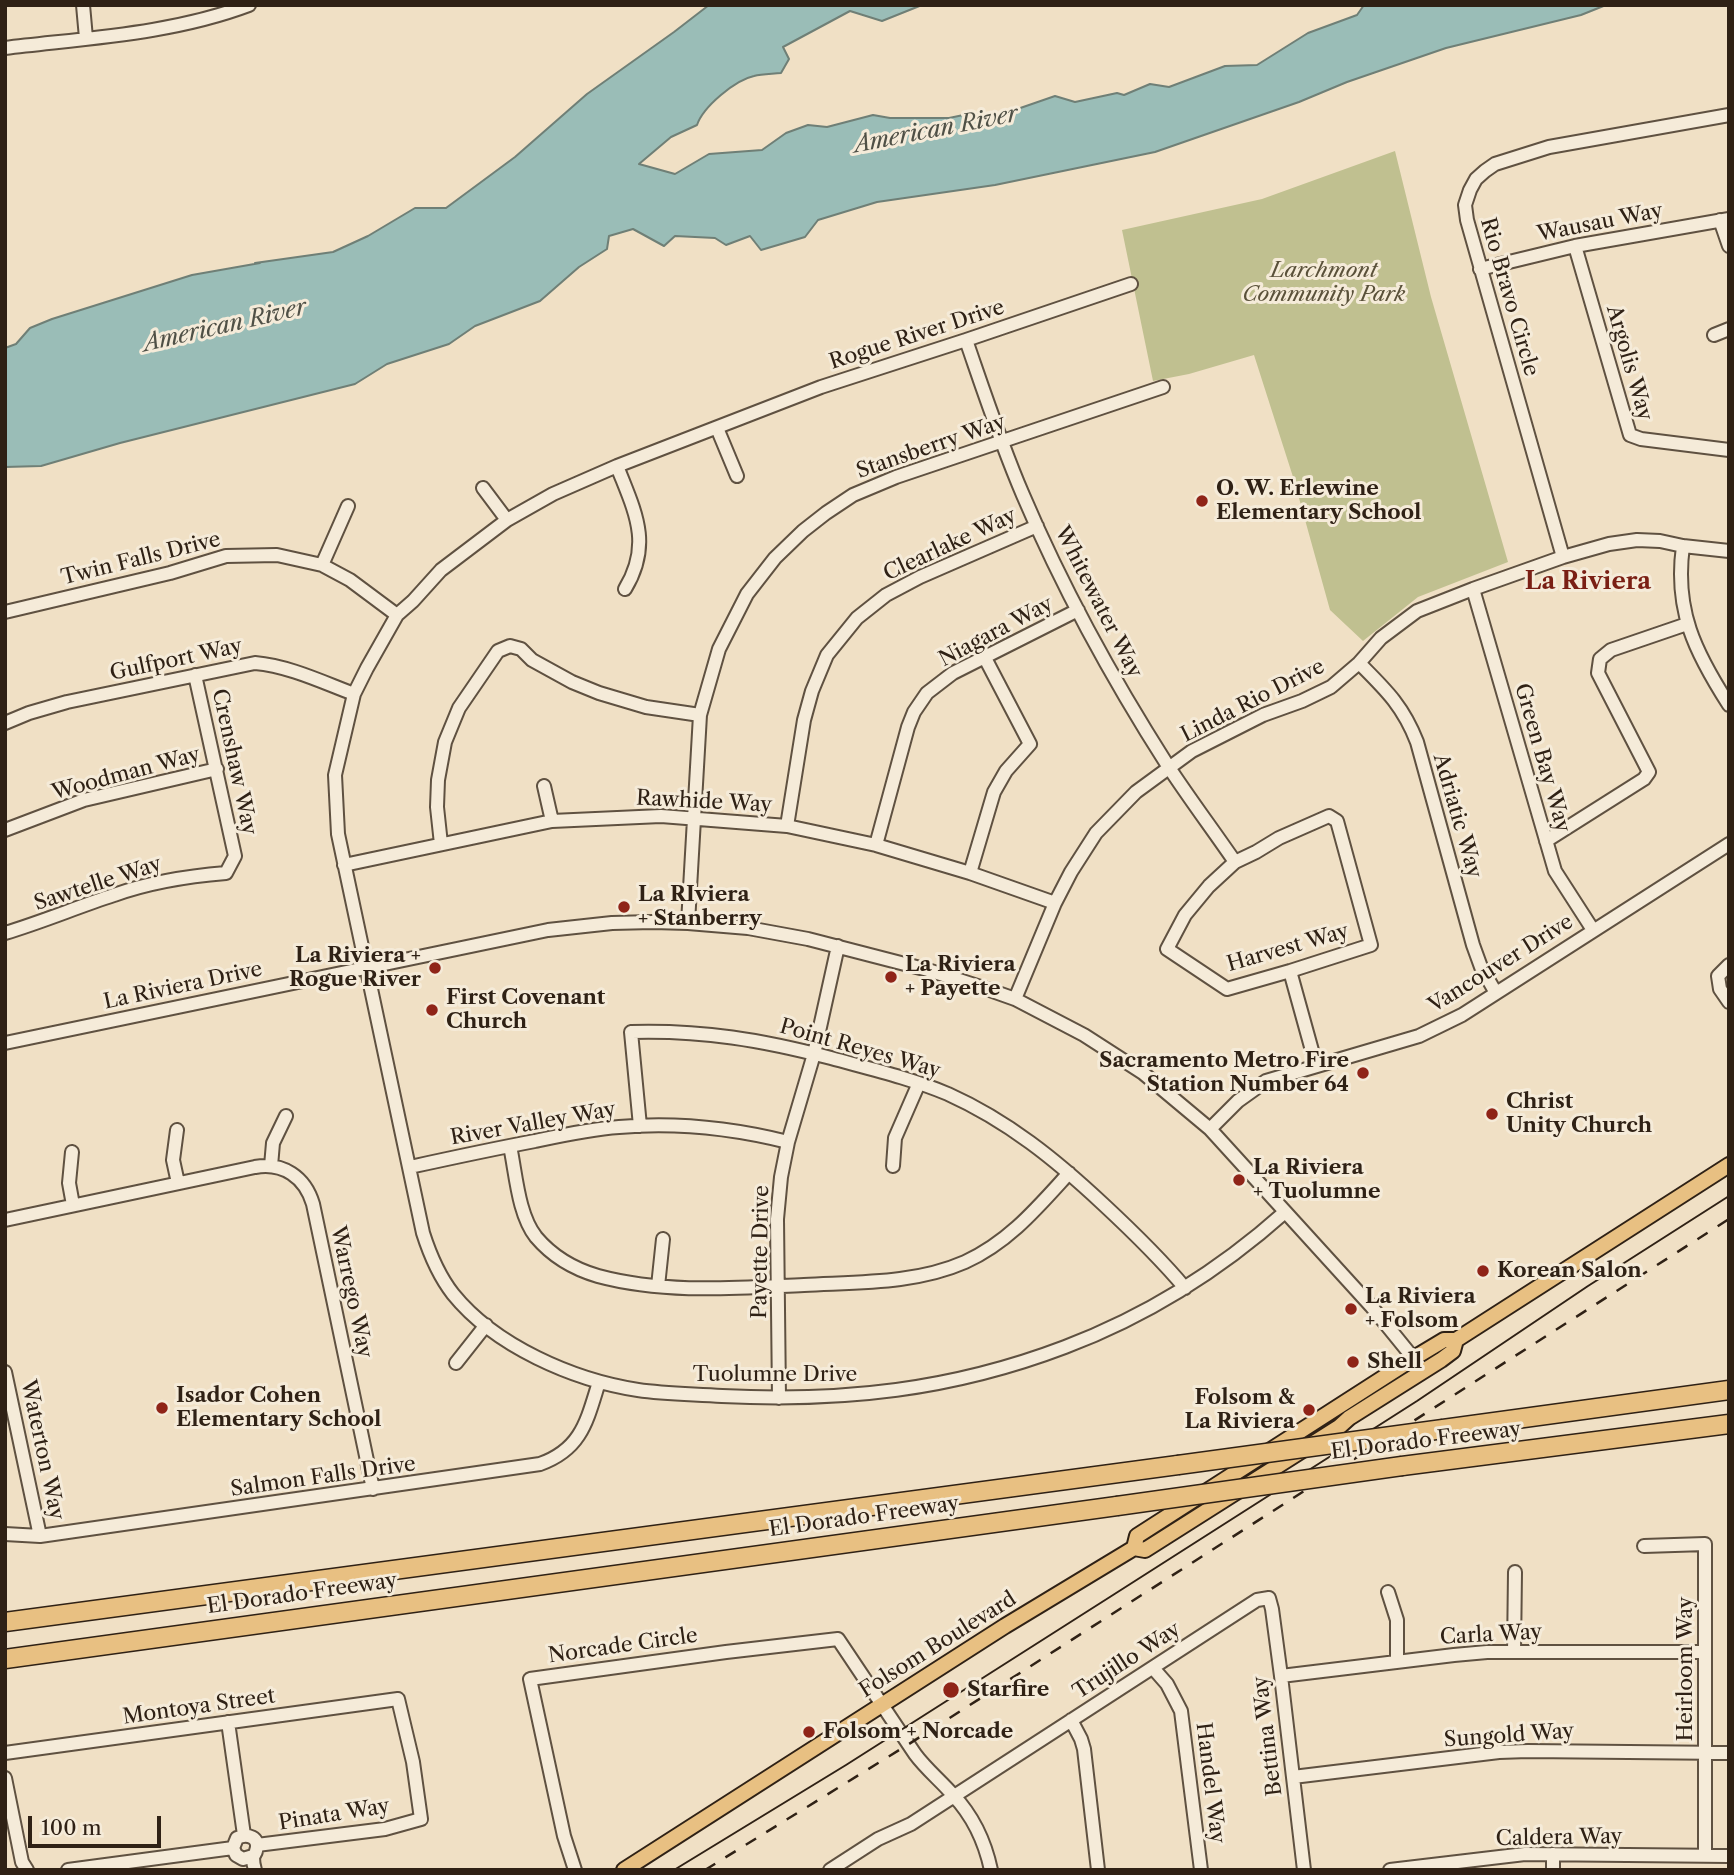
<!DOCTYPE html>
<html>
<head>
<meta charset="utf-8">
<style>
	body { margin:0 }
	#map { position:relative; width:1734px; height:1875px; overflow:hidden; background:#f0e0c5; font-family:"Libre Caslon Text",serif }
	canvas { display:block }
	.frame { position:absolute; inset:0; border:7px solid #2f2115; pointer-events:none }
	.scale { position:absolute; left:28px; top:1816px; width:133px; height:32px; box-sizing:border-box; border:4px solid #2f2115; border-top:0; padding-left:9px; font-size:21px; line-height:24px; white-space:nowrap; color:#2f2115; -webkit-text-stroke:5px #f5ebd9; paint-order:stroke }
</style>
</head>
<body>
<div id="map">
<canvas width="1734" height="1875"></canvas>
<div class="frame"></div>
<div class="scale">100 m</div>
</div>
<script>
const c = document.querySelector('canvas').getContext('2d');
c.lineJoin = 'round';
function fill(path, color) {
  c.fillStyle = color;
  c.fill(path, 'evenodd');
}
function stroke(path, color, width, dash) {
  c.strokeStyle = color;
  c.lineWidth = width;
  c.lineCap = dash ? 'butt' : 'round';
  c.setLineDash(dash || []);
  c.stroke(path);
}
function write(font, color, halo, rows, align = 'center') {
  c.font = font + ' "Libre Caslon Text",serif';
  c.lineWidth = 6;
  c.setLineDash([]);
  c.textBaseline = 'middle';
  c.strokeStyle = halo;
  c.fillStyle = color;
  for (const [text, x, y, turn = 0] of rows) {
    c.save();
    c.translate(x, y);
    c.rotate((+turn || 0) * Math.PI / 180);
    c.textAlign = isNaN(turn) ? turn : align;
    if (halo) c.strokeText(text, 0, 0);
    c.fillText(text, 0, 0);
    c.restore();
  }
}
fill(new Path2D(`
	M1395,151L1431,297L1508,562L1418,597L1363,641L1330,610L1294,480L1254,355L1189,374L1153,381L1122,230L1262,199Z`), '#c0c090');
const water = new Path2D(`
	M709,5H922L882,21L850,11L783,47L789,59L781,73C772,74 762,74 754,76C735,80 703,107 697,125L671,137L639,164L675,174L709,154L762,150L786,133L808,125L827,127L873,115L890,118H949L973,113L1003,114L1055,96L1075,102L1117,93L1124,95L1150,84L1169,87L1225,66L1257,65L1308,33L1357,15L1364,5H1606L1581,15L1446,48L1347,82L1299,102L1155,152L995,185L877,202L818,220L805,237L761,250L750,236L726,245L715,238L675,236L664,246L633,229L609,236L607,249L579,267L540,301L475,326L449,344L387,364L355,384L120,443L41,466L5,467V348L16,344L30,328L52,319L192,275L260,263H255L333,252L368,236L415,208H446L515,157L587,94L674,32Z`);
fill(water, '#9abdb7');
stroke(water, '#6f7f76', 2);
const minor = new Path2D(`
	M83,5L86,38
	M5,48C87,38 172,34 249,5
	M1720,220L1729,246
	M1575,246L1630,435L1641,439L1729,450
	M1480,269L1575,246L1729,219
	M1131,284L966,340L821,387L617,466L553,494L507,520L441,570L413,601L397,615L367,668L354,694L335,775L338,834L423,1233C430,1255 439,1276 453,1294C495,1346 573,1380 638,1390C665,1394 694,1394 722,1396C843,1402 952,1390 1065,1347C1147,1316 1220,1270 1285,1212
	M1714,335L1729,329
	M966,340C984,392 1001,444 1023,495C1063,589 1113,680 1168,766C1189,798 1213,830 1235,862
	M717,428L737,476
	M617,466C634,510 653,543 625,589
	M483,488L507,520
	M1683,546C1674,610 1695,652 1729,705
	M1563,557L1467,220L1465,205L1470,190L1476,179L1485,171L1495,164L1549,147L1729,115
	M322,565L348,506
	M1473,589L1555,871L1593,930
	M5,612L170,573L226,556L277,555L322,565L350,580L397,615
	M1359,663C1386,690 1403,706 1417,742L1473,945L1481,967L1496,993
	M5,723L29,713L67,702L255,663C289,666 322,682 354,694
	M544,786L552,821
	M1329,816L1337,821L1371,945L1290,971L1227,989L1167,949L1185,915L1209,886L1235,862L1256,852L1279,838Z
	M787,826L804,720L812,691L827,655L857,618L886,595L920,577L1037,526
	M5,830L84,800L217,769
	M1546,841L1644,779L1649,772L1598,673L1600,659L1611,650L1687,624
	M441,844L437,807L438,780L445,742L459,708L498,651L510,646L521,649L532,660L572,682L599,693L646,707L700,715
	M876,845L908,727L914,712L927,693L953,673L1078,610
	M344,865L552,821L661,816L787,826L876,845L970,873L1055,903
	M970,873L994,792L1006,771L1030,744L985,658
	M688,923L700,715L719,649L747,594L775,558L803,531L826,513L853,495L896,477L1163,387
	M5,933C42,922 77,907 114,895C150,882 189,876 226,873L235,856L195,675
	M1729,965L1718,976L1720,989L1729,1002
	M1290,971L1316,1065
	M1015,999L1055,903L1071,872L1096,833L1136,792L1192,751L1263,715L1302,701L1331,687L1359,663L1381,638L1417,611L1473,589L1563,557L1609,544L1637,540L1660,541L1683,546L1729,551
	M5,1043L548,930L612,923L653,922L688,923L748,928L808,939L928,970L984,988L1015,999L1084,1035L1143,1073L1210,1129L1371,1306L1423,1370
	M640,1126L631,1032C703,1030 762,1040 831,1058C871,1069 910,1078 948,1094C1008,1121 1056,1160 1103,1204C1132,1231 1160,1258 1185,1288
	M1210,1129L1238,1101L1266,1081L1419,1036L1462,1015L1729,844
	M177,1130L173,1160L178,1183
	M510,1146C516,1174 518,1214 536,1237C552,1256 574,1269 598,1276C665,1294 735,1288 804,1285C858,1282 915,1284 965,1262C1009,1242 1038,1207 1069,1173
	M72,1152L69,1183L73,1205
	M271,1166L273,1143L286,1116
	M893,1166L895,1138L919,1083
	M410,1167C451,1158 493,1149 535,1141C563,1135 590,1129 619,1127C676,1122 732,1128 788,1142
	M5,1220L255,1167C283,1162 305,1177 313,1204L373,1489
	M658,1286L663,1239
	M456,1363L486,1325
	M5,1372L40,1536
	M779,1398L777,1219L781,1177L788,1142L814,1054L838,946
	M5,1534L40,1536L540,1464C582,1449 587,1420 599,1382
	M1644,1546L1705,1544V1855
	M1388,1592L1397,1620V1662
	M1514,1652L1515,1572
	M1153,1668L1167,1684L1181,1711L1201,1870
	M1281,1676L1454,1655L1487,1652H1705
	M1071,1720L1081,1739L1084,1749L1098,1870
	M228,1722L244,1835
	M5,1753L398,1699L413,1762L421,1819L385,1829L257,1845
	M1293,1777L1499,1752L1528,1751L1729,1753
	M5,1778L22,1862L27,1870
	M253,1856L243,1859L236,1855L233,1848L237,1838C247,1833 261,1837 256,1851C256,1853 254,1855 253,1857C253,1859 254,1867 255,1870
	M68,1870L233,1848
	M575,1870L564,1836L530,1679L726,1652L838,1639L915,1754C926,1769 941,1781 953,1795C973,1816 985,1842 991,1870
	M830,1870L878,1839L911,1824L1257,1600L1269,1598L1272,1609L1281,1676L1304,1870
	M1390,1870L1525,1854L1729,1856
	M1553,1870V1854`);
const major = new Path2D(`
	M1134,1548L1145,1550L1339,1427L1349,1418L1441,1360L1453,1351L1456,1340
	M624,1870L1005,1626L1134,1548L1137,1536L1414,1358L1444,1340H1456L1729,1165`);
const highway = new Path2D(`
	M1443,1429L1729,1390
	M1402,1466L1729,1424
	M5,1622L1178,1465
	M5,1659L1117,1506`);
stroke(minor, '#5f5141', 16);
stroke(major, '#2f2115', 18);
stroke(highway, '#2f2115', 21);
stroke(minor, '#f5ebd9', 12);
stroke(major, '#e8c082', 14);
stroke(highway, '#e8c082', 18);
stroke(new Path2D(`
	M674,1870L846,1765L1113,1595L1417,1401L1588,1286L1729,1196`), '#2f2115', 2);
stroke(new Path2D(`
	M705,1870L909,1744L1729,1219`), '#2f2115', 2.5, [12, 12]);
const highwayBridge = new Path2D(`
	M1178,1465L1443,1429
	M1117,1506L1402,1466`);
stroke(highwayBridge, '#2f2115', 21, []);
stroke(highwayBridge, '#e8c082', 18);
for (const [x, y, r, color] of [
	[1202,501,7,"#8f2418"],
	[624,907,7,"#8f2418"],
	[435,968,7,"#8f2418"],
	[891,977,7,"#8f2418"],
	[432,1010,7,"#8f2418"],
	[1363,1073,7,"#8f2418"],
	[1492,1114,7,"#8f2418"],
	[1239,1180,7,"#8f2418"],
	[1483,1271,7,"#8f2418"],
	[1351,1309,7,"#8f2418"],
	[1353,1362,7,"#8f2418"],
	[162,1408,7,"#8f2418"],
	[1309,1410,7,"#8f2418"],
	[951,1690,9,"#8f2418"],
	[809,1732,7,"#8f2418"]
]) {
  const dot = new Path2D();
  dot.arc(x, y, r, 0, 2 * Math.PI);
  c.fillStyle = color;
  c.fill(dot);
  stroke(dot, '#f5ebd9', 2.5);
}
write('21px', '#2f2115', '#f5ebd9', [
	["Wausau Way",1600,223,-11],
	["Rio Bravo Circle",1509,297,74],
	["Rogue River Drive",917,335,-18],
	["Argolis Way",1629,363,74],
	["Stansberry Way",931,447,-19],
	["Clearlake Way",950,545,-25],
	["Twin Falls Drive",141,559,-14],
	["Whitewater Way",1098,602,63],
	["Niagara Way",996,632,-28],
	["Gulfport Way",176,660,-12],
	["Linda Rio Drive",1253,701,-27],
	["Green Bay Way",1542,758,74],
	["Crenshaw Way",234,762,78],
	["Woodman Way",126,774,-15],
	["Rawhide Way",704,802,3],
	["Adriatic Way",1457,816,74],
	["Sawtelle Way",98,884,-18],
	["Harvest Way",1288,948,-16],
	["Vancouver Drive",1501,964,-32],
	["La Riviera Drive",183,986,-12],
	["Point Reyes Way",860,1049,16],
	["River Valley Way",533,1124,-10],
	["Payette Drive",761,1252,-89],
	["Warrego Way",351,1292,78],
	["Tuolumne Drive",775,1375],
	["El Dorado Freeway",1426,1441,-7],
	["Waterton Way",42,1450,78],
	["Salmon Falls Drive",323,1477,-8],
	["El Dorado Freeway",864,1517,-8],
	["El Dorado Freeway",302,1594,-8],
	["Carla Way",1491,1635,-3],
	["Folsom Boulevard",938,1645,-32],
	["Norcade Circle",623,1646,-8],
	["Trujillo Way",1127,1661,-33],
	["Heirloom Way",1686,1669,-90],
	["Montoya Street",199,1707,-8],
	["Bettina Way",1268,1736,-97],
	["Sungold Way",1509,1736,-4],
	["Handel Way",1210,1783,83],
	["Pinata Way",334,1815,-9],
	["Caldera Way",1559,1838,-1]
]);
write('italic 21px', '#5a513a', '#f5ebd9', [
	["Larchmont",1324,271],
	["Community Park",1324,295]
]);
write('bold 21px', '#2f2115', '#f5ebd9', [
	["O. W. Erlewine",1216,489],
	["Elementary School",1216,513],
	["La RIviera",638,895],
	["+ Stanberry",638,919],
	["La Riviera +",421,956,"right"],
	["Rogue River",421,980,"right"],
	["La Riviera",905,965],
	["+ Payette",905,989],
	["First Covenant",446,998],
	["Church",446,1022],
	["Sacramento Metro Fire",1349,1061,"right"],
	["Station Number 64",1349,1085,"right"],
	["Christ",1506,1102],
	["Unity Church",1506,1126],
	["La Riviera",1253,1168],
	["+ Tuolumne",1253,1192],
	["Korean Salon",1497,1271],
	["La Riviera",1365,1297],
	["+ Folsom",1365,1321],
	["Shell",1367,1362],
	["Isador Cohen",176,1396],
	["Elementary School",176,1420],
	["Folsom &",1295,1398,"right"],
	["La Riviera",1295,1422,"right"],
	["Starfire",967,1690],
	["Folsom + Norcade",823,1732]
], 'left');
write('italic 23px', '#4f5046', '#f5ebd9', [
	["American River",936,130,-11],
	["American River",225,326,-13]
]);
write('bold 24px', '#7a1f14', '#f5ebd9', [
	["La Riviera",1588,582]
]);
</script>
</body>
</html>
